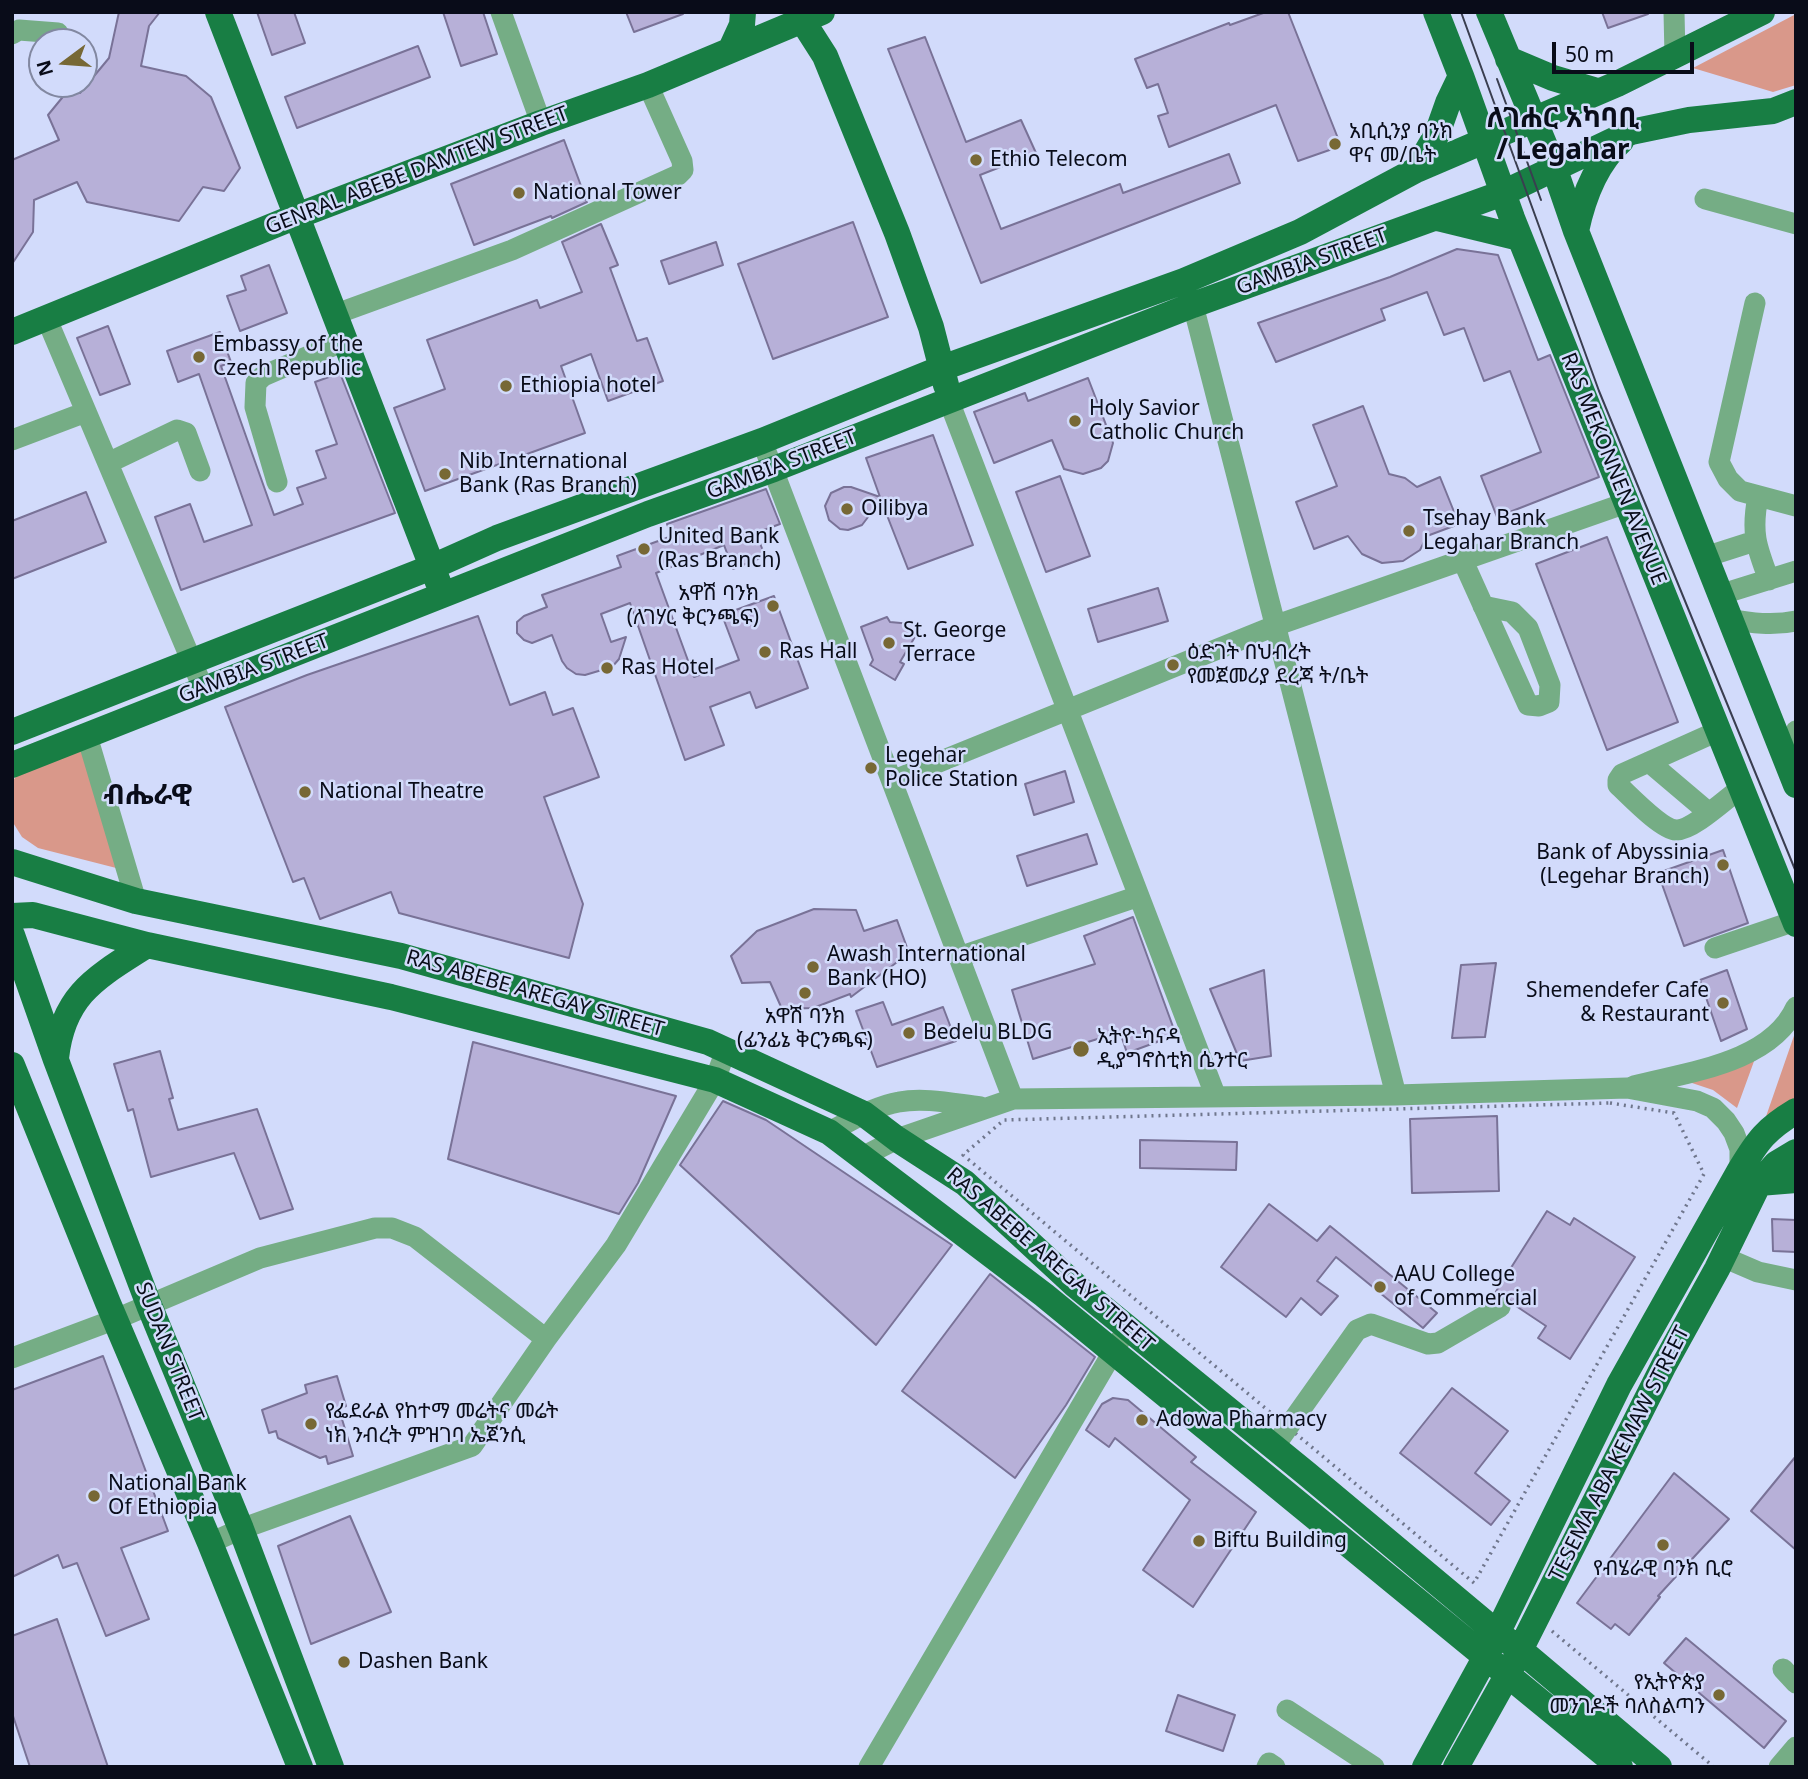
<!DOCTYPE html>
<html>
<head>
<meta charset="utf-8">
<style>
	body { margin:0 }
	#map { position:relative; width:1808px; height:1779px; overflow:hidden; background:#d2dbfb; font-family:"Noto Sans",sans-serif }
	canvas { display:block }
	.frame { position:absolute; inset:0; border:14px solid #090c19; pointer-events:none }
	.north { position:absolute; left:28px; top:28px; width:70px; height:70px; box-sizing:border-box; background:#d2dbfb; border:2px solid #8288a1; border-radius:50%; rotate:254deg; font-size:19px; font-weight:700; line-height:28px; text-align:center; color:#090c19 }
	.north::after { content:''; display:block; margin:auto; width:24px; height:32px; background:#776835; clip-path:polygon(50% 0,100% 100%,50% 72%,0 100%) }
	.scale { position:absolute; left:1552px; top:42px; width:142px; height:32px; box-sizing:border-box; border:4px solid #090c19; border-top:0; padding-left:9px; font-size:21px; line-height:24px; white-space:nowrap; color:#090c19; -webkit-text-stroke:5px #d2dbfb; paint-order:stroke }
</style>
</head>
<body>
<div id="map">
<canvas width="1808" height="1779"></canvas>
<div class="frame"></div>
<div class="north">N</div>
<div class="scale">50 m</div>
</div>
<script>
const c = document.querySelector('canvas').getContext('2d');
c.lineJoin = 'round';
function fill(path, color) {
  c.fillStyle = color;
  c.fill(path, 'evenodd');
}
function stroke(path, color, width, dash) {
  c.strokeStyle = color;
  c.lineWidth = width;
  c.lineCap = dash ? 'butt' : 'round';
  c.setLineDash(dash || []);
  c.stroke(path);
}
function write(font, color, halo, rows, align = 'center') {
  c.font = font + ' "Noto Sans","Noto Sans Ethiopic",sans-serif';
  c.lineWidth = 5;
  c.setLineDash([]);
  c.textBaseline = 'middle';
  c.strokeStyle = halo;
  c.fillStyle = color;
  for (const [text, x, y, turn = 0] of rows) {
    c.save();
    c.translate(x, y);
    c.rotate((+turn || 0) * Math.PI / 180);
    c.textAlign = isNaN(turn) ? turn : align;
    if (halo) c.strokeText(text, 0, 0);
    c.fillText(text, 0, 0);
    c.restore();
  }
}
fill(new Path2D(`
	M1796,14V85L1773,92L1693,68Z
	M86,745L124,870L38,848L22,837L12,821V783L16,776Z
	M1796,1030V1099L1762,1128Z
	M1757,1053L1737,1108L1713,1090L1686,1081Z`), '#d9988a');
const building = new Path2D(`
	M119,12H160L149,26L141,66L186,76L211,97L240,168L224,191L203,187L179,221L87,202L77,182L34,200L33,232L12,264V160L59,140L48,115L66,93H80L109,58Z
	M257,12H294L305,43L272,55Z
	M443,12H483L497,54L461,66Z
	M626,12H683V14L634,32Z
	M1266,12H1288L1341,146L1298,161L1276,105L1169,147L1158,116L1168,113L1158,84L1147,88L1135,59L1229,23L1230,25Z
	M1602,12H1647L1648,14L1608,28Z
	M925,37L966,142L1021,120L1036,153L980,175L1001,229L1120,184L1123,193L1229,154L1240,183L981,283L888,49Z
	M418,46L430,77L297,128L285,97Z
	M564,140L587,202L552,218L551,216L474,245L451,184Z
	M853,222L888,317L773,359L738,264Z
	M601,224L618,265L610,268L637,341L647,338L663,381L608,401L591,354L561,366L585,433L425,491L394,408L445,389L427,340L537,300L540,308L582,292L562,242Z
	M716,242L723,265L669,284L661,261Z
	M1457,249L1498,255L1538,360L1550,355L1599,477L1497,517L1481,476L1541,452L1510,371L1484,381L1464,328L1444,335L1427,292L1381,309L1385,320L1276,362L1258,323L1390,277Z
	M269,265L287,313L240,331L227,296L246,290L241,276Z
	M108,326L130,384L100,395L77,338Z
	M220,332L231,362L221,366L274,515L303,504L297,488L326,478L316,451L337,444L315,382L340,373L395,513L181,590L155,517L190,504L204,542L252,525L199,374L178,382L167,351Z
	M1088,378L1113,443L1108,461L1101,468L1083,474L1064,469L1052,440L994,463L974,412L1025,393L1028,401Z
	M1363,406L1389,474L1405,478L1417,487L1440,477L1459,524L1427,536L1420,550L1403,561L1382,563L1362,554L1348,536L1314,549L1296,502L1337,486L1313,425Z
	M933,435L973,545L908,569L881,500L862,525L848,530L840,529L829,520L825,506L831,493L844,487H851L880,497L866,458Z
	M1060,476L1090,556L1046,572L1016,492Z
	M766,489L780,524L756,533L765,556L733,569L724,545L656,573L694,677L739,660L722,615L774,596L808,688L756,708L750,692L710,707L724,745L685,760L630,603L601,614L611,642L626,637L619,659L612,667L585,675L576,674L567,668L562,661L552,635L532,643L524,640L517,633V622L524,616L547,607L542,595L621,567L617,556L672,536L667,524Z
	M86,492L106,542L12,579V521Z
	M1607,537L1678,722L1607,750L1536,564Z
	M1158,588L1168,621L1098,642L1088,609Z
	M478,616L510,705L545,692L553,715L573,708L599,777L544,797L583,904L569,958L399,913L391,892L320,919L304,878L293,882L225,707L307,675Z
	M887,617L890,622L922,625L900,662L904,664L895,680L870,665L873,660L861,627Z
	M1065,771L1074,802L1034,815L1025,784Z
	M1087,834L1097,864L1027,886L1017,856Z
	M1723,850L1748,923L1684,946L1658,873Z
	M814,909L856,910L864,931L897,920L909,953L851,997L850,994L813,1008L782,1009L770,982L742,983L731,956L757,931Z
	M1133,917L1176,1035L1127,1053L1120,1032L1033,1059L1012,990L1095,964L1084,936Z
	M1496,963L1485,1037L1452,1038L1461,965Z
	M1264,970L1271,1056L1240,1061L1210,989Z
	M1727,970L1747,1029L1721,1041L1700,980Z
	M883,1002L892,1025L943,1007L956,1041L877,1067L856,1011Z
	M473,1042L676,1096L638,1183L619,1214L448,1159Z
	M160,1051L173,1098L169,1099L178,1130L257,1109L293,1209L260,1219L234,1153L151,1177L133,1109L128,1111L114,1064Z
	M723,1101L766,1120L952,1245L876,1345L680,1165Z
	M1497,1116L1499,1191L1412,1193L1410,1119Z
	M1140,1140L1237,1142L1236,1170L1140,1168Z
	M1269,1204L1317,1241L1330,1226L1437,1313L1423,1328L1336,1257L1317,1281L1338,1296L1321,1315L1301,1298L1286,1317L1221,1267Z
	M1547,1211L1570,1225L1574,1218L1635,1257L1570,1359L1538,1338L1546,1326L1513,1304L1507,1296L1495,1293Z
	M1772,1219L1796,1220V1252L1773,1251Z
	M990,1274L1095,1357L1066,1405L1015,1478L902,1391Z
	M103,1356L168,1531L121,1548L149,1619L106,1636L77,1563L63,1568L58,1555L12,1577V1390Z
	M337,1376L346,1406L339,1409L353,1456L328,1464L326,1456L320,1458L278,1438L276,1431L269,1433L262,1410L307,1393L305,1385Z
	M1452,1388L1508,1431L1475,1473L1510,1501L1491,1525L1400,1453Z
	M1113,1398L1128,1400L1196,1457L1191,1462L1256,1512L1193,1607L1143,1570L1190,1500L1115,1438L1109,1447L1086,1430L1102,1404Z
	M1796,1456V1550L1751,1511Z
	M1674,1473L1729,1519L1658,1596L1660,1597L1629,1635L1615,1624L1611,1629L1577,1603Z
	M350,1516L391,1612L311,1644L278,1546Z
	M57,1619L108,1767H30L12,1713V1636Z
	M1686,1638L1786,1721L1764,1748L1664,1663Z
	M1178,1695L1235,1715L1223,1751L1166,1731Z`);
fill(building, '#b7b0d8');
stroke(building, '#797297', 2);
stroke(new Path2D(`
	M1610,1103L1674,1113L1704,1174L1474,1583L963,1155L1004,1120Z
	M1552,1631L1714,1767`), '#6f768c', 3.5, [2, 5]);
stroke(new Path2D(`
	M501,12L541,123
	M1674,12L1675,56
	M12,34L19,30L58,33
	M1705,199L1796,224
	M1755,303L1719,462L1728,479L1740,491L1796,506
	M1193,305L1396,1095
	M336,314L512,250L678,175L683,170L682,161L648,85
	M46,317L203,688
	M949,401L1216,1097
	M12,440L86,412
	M762,441L1013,1099
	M108,463L177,430L186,433L200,471
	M277,482L255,407L256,383L263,376L346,340
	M1758,496C1751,533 1756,546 1769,580
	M1705,557L1755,541
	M1463,561L1528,705L1539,706L1549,702L1550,685L1528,628L1512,612L1483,606
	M1719,595L1796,571
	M1728,619C1751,623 1773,626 1796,621
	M1718,731L1622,774L1618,780V785C1630,796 1661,829 1676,830C1692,831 1727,798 1741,788
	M87,736L136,901
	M1786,761L1796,731
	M1649,762L1708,812
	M892,781L1277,625L1626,503
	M1715,948L1795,921
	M959,957L1139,896
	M1634,1086C1687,1072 1771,1063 1796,1007
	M829,1132C851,1121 875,1106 899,1102C925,1097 955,1104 981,1107
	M862,1157L897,1139L1013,1099L1396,1095L1627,1088L1697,1101L1713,1108L1726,1121L1734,1133L1740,1149V1170
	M1723,1257L1758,1272L1796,1280
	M12,1358L116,1319L260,1258L375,1228H392L415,1237L546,1339
	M1274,1447L1357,1330L1371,1324L1428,1344L1438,1343L1500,1307
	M210,1543L241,1529L472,1446L546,1339L616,1245L715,1080L726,1050
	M1783,1669L1796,1683
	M1287,1710L1374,1767
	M869,1767L1120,1340
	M1267,1767L1269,1763L1275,1767
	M1779,1767L1796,1747`), '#75ad85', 21);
stroke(new Path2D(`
	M218,12L438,582
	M800,12L802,20L825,56L897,233L931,327L946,385
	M1436,12L1461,76L1512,218L1796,924
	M1489,12L1555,170L1576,231L1796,785
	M731,49L742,25L743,12
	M1508,59L1553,78L1597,91
	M1416,170L1437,134L1448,103L1461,76
	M1438,218L1520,238
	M1576,231C1583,198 1596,163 1621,141
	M12,332L297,216L541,123L648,85L822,12
	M12,732L432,567L497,538L762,441L942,368L1184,281L1300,232L1416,170L1617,84L1762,12
	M12,765L648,514L774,469L1193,305L1503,193L1631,132L1689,120L1773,111L1796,102
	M12,862L136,901L401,956L708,1042L864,1114L897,1139L965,1183L1075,1285L1307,1474L1496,1632L1519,1649L1659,1767
	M12,916L33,915L147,945L391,997L715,1080L829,1132L1044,1295L1620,1767
	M12,935L56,1060L149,1305L241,1529L331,1767
	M56,1058C63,994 97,977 147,945
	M12,1065L108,1303L210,1543L300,1767
	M1754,1179L1759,1183L1796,1180
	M1425,1767L1485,1658L1619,1385L1740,1170C1758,1140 1766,1129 1796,1111
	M1456,1767L1508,1674L1664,1365L1717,1269L1759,1183L1776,1164L1796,1152`), '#187e44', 26);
stroke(new Path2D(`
	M1461,12L1599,391L1796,872
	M1497,79L1541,200`), '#3a3e50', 2);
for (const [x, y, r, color] of [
	[1335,144,7,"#776835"],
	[976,160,7,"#776835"],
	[519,193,7,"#776835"],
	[199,357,7,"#776835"],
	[506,386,7,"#776835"],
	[1075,421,7,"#776835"],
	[445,474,7,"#776835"],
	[847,509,7,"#776835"],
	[1409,531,7,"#776835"],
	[644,549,7,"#776835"],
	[773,606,7,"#776835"],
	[889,643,7,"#776835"],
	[765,652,7,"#776835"],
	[1173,665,7,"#776835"],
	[607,668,7,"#776835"],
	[871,768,7,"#776835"],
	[305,792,7,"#776835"],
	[1723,865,7,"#776835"],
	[813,967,7,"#776835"],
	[805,993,7,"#776835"],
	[1723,1003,7,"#776835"],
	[909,1033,7,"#776835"],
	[1081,1049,9,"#776835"],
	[1380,1287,7,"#776835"],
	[1142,1420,7,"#776835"],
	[311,1424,7,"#776835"],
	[94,1496,7,"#776835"],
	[1199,1541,7,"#776835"],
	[1663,1545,7,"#776835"],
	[344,1662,7,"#776835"],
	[1719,1695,7,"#776835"]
]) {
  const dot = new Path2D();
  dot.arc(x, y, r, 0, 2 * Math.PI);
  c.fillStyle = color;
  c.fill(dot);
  stroke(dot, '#d2dbfb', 2.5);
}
write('21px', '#090c19', '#d2dbfb', [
	["አቢሲንያ ባንክ",1349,132],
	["ዋና መ/ቤት",1349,156],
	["Ethio Telecom",990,160],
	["National Tower",533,193],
	["Embassy of the",213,345],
	["Czech Republic",213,369],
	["Ethiopia hotel",520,386],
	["Holy Savior",1089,409],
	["Catholic Church",1089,433],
	["Nib International",459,462],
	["Bank (Ras Branch)",459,486],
	["Oilibya",861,509],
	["Tsehay Bank",1423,519],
	["Legahar Branch",1423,543],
	["United Bank",658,537],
	["(Ras Branch)",658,561],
	["አዋሽ ባንክ",759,594,"right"],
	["(ለገሃር ቅርንጫፍ)",759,618,"right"],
	["St. George",903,631],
	["Terrace",903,655],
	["Ras Hall",779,652],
	["ዕድገት በህብረት",1187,653],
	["የመጀመሪያ ደረጃ ት/ቤት",1187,677],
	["Ras Hotel",621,668],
	["Legehar",885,756],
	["Police Station",885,780],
	["National Theatre",319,792],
	["Bank of Abyssinia",1709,853,"right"],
	["(Legehar Branch)",1709,877,"right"],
	["Awash International",827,955],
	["Bank (HO)",827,979],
	["Shemendefer Cafe",1709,991,"right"],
	["& Restaurant",1709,1015,"right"],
	["አዋሽ ባንክ",805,1017,"center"],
	["(ፊንፊኔ ቅርንጫፍ)",805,1041,"center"],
	["Bedelu BLDG",923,1033],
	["ኢትዮ-ካናዳ",1097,1037],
	["ዲያግኖስቲክ ሴንተር",1097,1061],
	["AAU College",1394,1275],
	["of Commercial",1394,1299],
	["የፌደራል የከተማ መሬትና መሬት",325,1412],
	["ነክ ንብረት ምዝገባ ኤጀንሲ",325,1436],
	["Adowa Pharmacy",1156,1420],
	["National Bank",108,1484],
	["Of Ethiopia",108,1508],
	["Biftu Building",1213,1541],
	["የብሄራዊ ባንክ ቢሮ",1663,1569,"center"],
	["Dashen Bank",358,1662],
	["የኢትዮጵያ",1705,1683,"right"],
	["መንገዶች ባለስልጣን",1705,1707,"right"]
], 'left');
write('21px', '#090c19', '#d2dbfb', [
	["GENRAL ABEBE DAMTEW STREET",417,171,-21],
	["GAMBIA STREET",1312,262,-20],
	["GAMBIA STREET",782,465,-21],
	["RAS MEKONNEN AVENUE",1613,469,68],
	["GAMBIA STREET",254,669,-21],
	["RAS ABEBE AREGAY STREET",535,994,16],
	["RAS ABEBE AREGAY STREET",1050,1260,41],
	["SUDAN STREET",169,1352,68],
	["TESEMA ABA KEMAW STREET",1620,1454,-63]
]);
write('bold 28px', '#090c19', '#d2dbfb', [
	["ለገሐር አካባቢ",1563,119],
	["/ Legahar",1563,151],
	["ብሔራዊ",148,796]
]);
</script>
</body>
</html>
